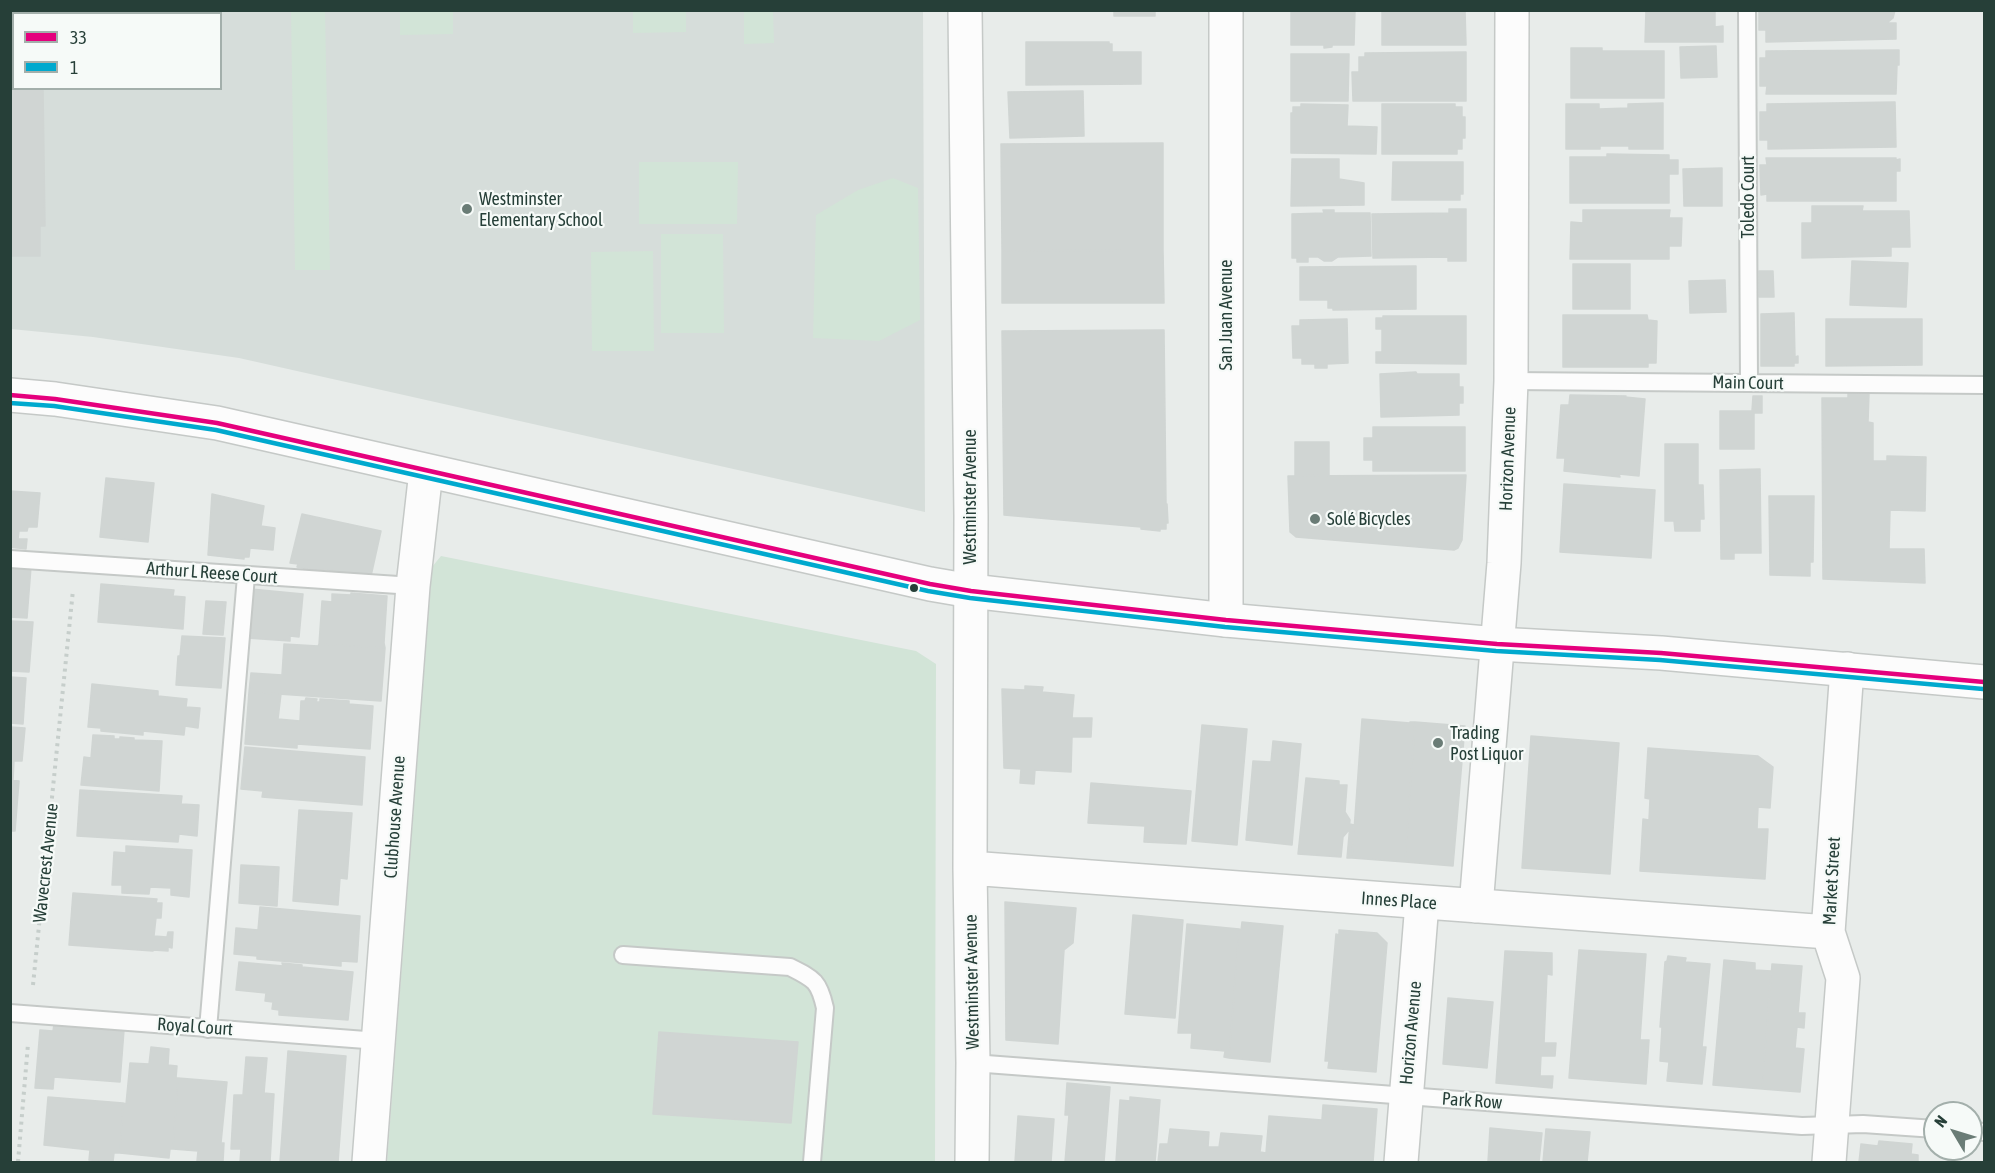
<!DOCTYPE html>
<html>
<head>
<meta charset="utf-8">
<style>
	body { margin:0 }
	#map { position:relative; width:1995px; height:1173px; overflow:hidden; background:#e8ecea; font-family:"Asap Condensed",sans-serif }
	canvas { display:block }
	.frame { position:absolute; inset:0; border:12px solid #263f38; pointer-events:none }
	.legend { position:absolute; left:12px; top:12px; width:210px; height:78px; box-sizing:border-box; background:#f6faf8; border:2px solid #a3afab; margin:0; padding:8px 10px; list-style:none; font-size:18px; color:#263f38 }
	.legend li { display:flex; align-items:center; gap:12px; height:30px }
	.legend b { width:30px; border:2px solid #a3afab }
	.north { position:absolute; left:1923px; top:1101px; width:60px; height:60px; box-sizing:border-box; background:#f6faf8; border:2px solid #a3afab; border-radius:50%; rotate:308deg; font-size:16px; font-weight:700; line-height:24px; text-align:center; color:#263f38 }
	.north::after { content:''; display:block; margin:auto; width:21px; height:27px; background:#6a7c76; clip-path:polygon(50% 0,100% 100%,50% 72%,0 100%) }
</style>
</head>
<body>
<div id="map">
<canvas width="1995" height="1173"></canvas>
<div class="frame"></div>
<ul class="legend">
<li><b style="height:8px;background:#e5007d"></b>33</li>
<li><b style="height:8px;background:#00a9ce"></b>1</li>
</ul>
<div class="north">N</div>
</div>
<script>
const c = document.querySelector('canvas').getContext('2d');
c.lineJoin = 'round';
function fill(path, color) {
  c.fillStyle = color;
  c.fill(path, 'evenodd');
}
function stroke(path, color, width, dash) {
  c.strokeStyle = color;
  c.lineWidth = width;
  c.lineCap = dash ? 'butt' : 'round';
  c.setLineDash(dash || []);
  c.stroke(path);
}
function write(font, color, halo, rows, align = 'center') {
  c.font = font + ' "Asap Condensed",sans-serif';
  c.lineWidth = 4.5;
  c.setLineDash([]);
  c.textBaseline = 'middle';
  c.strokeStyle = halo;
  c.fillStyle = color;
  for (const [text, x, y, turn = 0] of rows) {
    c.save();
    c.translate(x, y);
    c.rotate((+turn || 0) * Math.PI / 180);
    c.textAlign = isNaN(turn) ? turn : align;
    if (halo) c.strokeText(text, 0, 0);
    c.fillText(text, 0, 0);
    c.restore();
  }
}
fill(new Path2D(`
	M11,11H923L925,512L239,358L93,337L11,329ZM14,14H220V88H14Z`), '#d6ddda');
fill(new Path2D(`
	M291,11H325L330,270H295Z
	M400,11H453V34L400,35Z
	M633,11H686V32L633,33Z
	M744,11H773L774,43L744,44Z
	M639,162H738L737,224H639Z
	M893,178L918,188L920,320L879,341L813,338L816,215L858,190Z
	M661,234H723L724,333H661Z
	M653,251L654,351H592L591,252Z
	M441,556L916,651L936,664L935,1162H387L432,567Z`), '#d2e4d7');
const building = new Path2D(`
	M1114,10H1155V16H1114Z
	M1291,10H1355L1354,45H1332V47L1324,48V45H1291Z
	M1382,10H1465L1466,45H1382Z
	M1646,10H1715V27L1723,26V42H1645Z
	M1759,10H1895L1893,18L1887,23H1896V39L1766,42V30H1759Z
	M1026,42H1109V44H1112V52H1141V84L1026,85Z
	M10,46H14V88H43L45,226H40V256H10Z
	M1716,46L1717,77L1681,78L1680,47Z
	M1571,48H1602V51H1664V98H1571Z
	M1899,50V65H1897L1896,94H1766L1767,86H1760V58H1766V51Z
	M1466,52V101H1353L1352,72H1359V57H1365V53Z
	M1291,54H1349L1348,101H1291Z
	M1083,91L1084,136L1010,138L1008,92Z
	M1895,102L1896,147L1768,149V140H1760V112H1767V104Z
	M1663,103V149H1629V146H1600V149H1566V104H1599V109L1628,108V104Z
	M1301,104L1348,105L1347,126L1377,127L1376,154L1291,153V113H1293V107H1301Z
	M1382,104H1455V107H1462V117H1465V138H1462V149H1457V154H1382Z
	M1163,143V250L1002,251L1001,144Z
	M1607,154L1669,155V160H1678V174H1669V203H1570V157H1607Z
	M1766,158H1896V160L1900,159V171H1896V201H1767V194L1761,195L1760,165H1767Z
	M1292,159H1339V179L1364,183V205L1291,206Z
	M1393,162H1463V194H1460V200H1392Z
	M1722,168V206H1684L1683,169Z
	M1812,206H1863L1862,211H1909L1910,247H1891V256L1802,258V223H1812Z
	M1449,209H1466V261H1448V257L1373,258L1372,214L1449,213Z
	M1323,210H1334V213H1370L1371,256L1338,257L1332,261H1324L1318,257H1308V262H1297V258H1292V214L1324,213Z
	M1583,210H1670L1669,218H1682L1681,246H1669V259H1570L1571,222L1583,223Z
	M1163,250L1164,303H1002V251Z
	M1852,261L1908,263L1906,307L1850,305Z
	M1573,264H1630V309H1573Z
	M1416,266V309L1333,310V308H1328V300H1300V267Z
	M1759,271H1773L1774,297H1759Z
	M1725,280L1726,312L1690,313L1689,281Z
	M1794,313L1795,357L1798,356V363H1794V366H1761V314Z
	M1563,315H1647L1648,320L1657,321L1656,363H1648V367H1563Z
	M1383,316H1466V364L1376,363V352H1382V329H1376V318H1383Z
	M1347,319L1348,363L1327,364V368H1315V364H1302V358H1293L1292,326H1300V320Z
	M1826,319H1922V365L1826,366Z
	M1164,330L1166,504H1167L1168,523H1166V529H1160V531L1141,529V527L1004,515L1002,331Z
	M1416,372L1417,374H1459V387H1463V403H1459V415L1381,417L1380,374Z
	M1848,393H1869L1868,422L1873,423V461H1887V456L1926,457L1925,511L1890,510L1889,549H1924L1925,583L1823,579L1822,398H1848Z
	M1570,395L1626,396L1625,397L1645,399L1639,476L1619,474L1620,477L1564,471L1565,458H1557L1561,405H1569Z
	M1753,396H1762V413H1754V449H1720V411H1752Z
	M1373,427H1465V471H1373V460H1364V438H1373Z
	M1295,442H1329V476L1295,475Z
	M1665,444H1698V485H1703L1704,519H1700V531H1675L1674,521H1665Z
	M1760,469L1761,553H1734V559H1721L1720,470Z
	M1466,475L1462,540L1458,548L1454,550L1296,537L1290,532L1288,476Z
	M106,478L154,483L148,542L100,537Z
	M1564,484L1655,490L1651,558L1560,552Z
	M10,491L40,493L37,527H28L27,531H19L18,539H27L26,549L10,547Z
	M212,494L264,506L261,526L275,528L273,550L250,548L249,557H244V559L208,555Z
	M1769,496H1814L1813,562H1810V576L1770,575Z
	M302,514L381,531L371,576L334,574V571L323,569V572L297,567L298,564L290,563Z
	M10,566L31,567L27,618L10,617Z
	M101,584L174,590L173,596L185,597L183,629L98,622Z
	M251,589L303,594L299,637L290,636V641L247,638Z
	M351,593L387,596L384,643L385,648L319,644L322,601L332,602V594L351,595Z
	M206,601L226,602L223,635L203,634Z
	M10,621L33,622L29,672L10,671Z
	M182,636L225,638L221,688L176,685L178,656H180Z
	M284,644L318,646L319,644L385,648L381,701L249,692L251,673L282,675Z
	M10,677L26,678L23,724L10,723Z
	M92,684L158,691V696L187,699L186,707L200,708L198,728L185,726L184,735L143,731V735L101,731V728L88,727Z
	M1025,686L1043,687L1042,692L1074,695L1072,718H1092L1091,737H1072L1071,772L1035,770L1034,784L1020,783L1021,769L1004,768L1002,689L1025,690Z
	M249,692L281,694L278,719L300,721L301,701H305L306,698L317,699L316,702H320V699L349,701V704L373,706L370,749L297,744V748L245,744Z
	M1362,719L1410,723V722H1415L1405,862L1352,858Z
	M1415,722L1465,726L1453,866L1405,862Z
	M1202,725L1247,729L1237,845L1192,841Z
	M10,727L25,728L22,761H14L13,780H10Z
	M93,735L114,736V739H120V737L134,738V740L162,741L159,791L81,785L84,757L91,758Z
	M1531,736L1619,743L1610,874L1522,868Z
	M1273,741L1301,744L1292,845L1246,840L1253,761L1271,762Z
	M245,747L365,757L362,805L262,797L263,791L241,789Z
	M1648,748L1758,756L1773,767L1770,808L1758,807L1757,829H1768L1765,879L1640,871L1643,819L1649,820L1650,799L1645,798Z
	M1306,778L1339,781V785H1347L1345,812L1350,820L1349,830L1343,837L1341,857L1298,854Z
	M10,780L19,781L15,831H10Z
	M1091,783L1191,791L1186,844L1144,842L1145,826L1088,823Z
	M80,790L182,796L181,804L199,805L197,836L179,834L178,842L77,836Z
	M299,810L352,813L347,879L340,878L338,905L293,901Z
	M1350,824L1354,825L1352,858H1347Z
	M126,846L192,850L189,897L171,895V888L150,887L149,894L122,893V885H112L114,852L126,853Z
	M241,865L279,867L277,906L239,903Z
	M73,893L157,899L156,903H162L161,918H156L154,936L167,937L168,932H173L172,948L168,947V951L153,950V951L69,945Z
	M1005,902L1076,908L1073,943L1064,950L1058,1044L1006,1040Z
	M260,907L360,916L357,962L341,961V966L257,959V956L234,954L236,928L258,930Z
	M1133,915L1183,920L1175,1018L1125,1014Z
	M1242,922L1283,926L1270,1062L1229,1058L1239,929L1241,930Z
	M1187,924L1239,929L1229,1058L1224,1057L1225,1051L1191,1048L1192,1033H1178Z
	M1339,930L1377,933L1387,943L1376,1072L1328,1068L1329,1061H1325L1336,934L1339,935Z
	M1579,950L1646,954L1640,1040H1649L1646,1084L1569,1078Z
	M1505,951L1552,953V975L1547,974L1544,1043H1556L1555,1056H1541L1540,1076H1553L1552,1088L1496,1083Z
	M1668,956L1686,958L1685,962L1710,964L1702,1047H1706L1702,1084L1667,1081L1669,1062L1660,1061L1662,1027H1660L1665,962L1667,961Z
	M1724,960L1755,963V970L1771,971L1762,1089L1713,1085Z
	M239,962L283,966L282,963L302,965V967L353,972L348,1020L279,1015V1010L272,1009L273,1002L265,1001L266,993L236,990Z
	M1772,964L1802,966L1798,1013H1805L1804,1028L1797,1027L1795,1048L1804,1049L1800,1092L1762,1089Z
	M1448,998L1493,1002L1487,1068L1443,1064Z
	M54,1024L124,1030L120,1082L54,1077L53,1089L35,1088L40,1030L53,1031Z
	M659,1032L798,1042L791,1123L653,1114Z
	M151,1047L169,1049L168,1065L177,1066L176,1078H178L173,1149H170L169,1158L120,1153L123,1103L126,1104L130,1063L149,1064Z
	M288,1051L346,1056L338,1162H280Z
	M246,1057L267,1058L264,1093L274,1094L270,1162H240L241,1149H231L234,1095H243Z
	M178,1078L227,1082L221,1143H224L223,1162L197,1161L198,1151L173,1149Z
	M1067,1083L1110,1087L1104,1162H1065L1069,1115H1065Z
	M48,1097L123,1103L120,1153H114L113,1162L89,1160L90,1150L44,1145Z
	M1130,1097L1160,1100L1155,1162H1116L1120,1100L1130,1101Z
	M1323,1105L1377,1109L1373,1162H1158L1160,1144H1168L1170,1129L1209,1132L1208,1147H1219L1221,1133L1262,1136L1260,1152L1266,1153L1269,1116L1322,1120Z
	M1018,1116L1054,1119L1051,1162H1015Z
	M1490,1128L1542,1133L1539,1162H1488Z
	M1546,1129L1590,1132L1587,1162H1543Z
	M1879,1141L1912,1144L1911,1154L1918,1155V1162H1859L1861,1144L1878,1146Z`);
fill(building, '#d0d5d3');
stroke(building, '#d0d5d3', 1.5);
const service = new Path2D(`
	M1747,10L1749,383
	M1511,381L1984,385
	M10,559L413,586
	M623,955L790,967C814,979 819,981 825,1008L812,1162
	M10,1013L379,1041
	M208,1029L246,576
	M973,1063L1802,1126L1863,1124L1935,1129
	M1971,1131L1984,1132`);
const minor = new Path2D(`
	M965,10L971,516L970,868L973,1063L972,1162
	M1226,10V620
	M970,868L1828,932
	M1476,906L1504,563L1511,381L1512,10
	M369,1162L413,586L426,471
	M1401,1162L1422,903
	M1829,1162L1843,978L1828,932L1847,669`);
const tertiary = new Path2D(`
	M10,395L55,399L217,423L930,584L971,591L1226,620L1497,644L1661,653L1984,682`);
stroke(service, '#c5c9c7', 20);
stroke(minor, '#c5c9c7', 36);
stroke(tertiary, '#c5c9c7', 36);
stroke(new Path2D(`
	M33,985L73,590
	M18,1162L28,1044`), '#c6cecb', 4, [3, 4.5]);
stroke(service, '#fcfcfc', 16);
stroke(minor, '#fcfcfc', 33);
stroke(tertiary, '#fcfcfc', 33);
stroke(new Path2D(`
	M10,395L55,399L217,423L930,584L971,591L1226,620L1497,644L1661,653L1984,682`), '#e5007d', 4.5);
stroke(new Path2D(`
	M10,403L54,406L216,430L928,591L970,598L1225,627L1496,651L1660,660L1983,689`), '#00a9ce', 4.5);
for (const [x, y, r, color] of [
	[467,209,6,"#6a7c76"],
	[1315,519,6,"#6a7c76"],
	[914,588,5,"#263f38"],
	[1438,743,6,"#6a7c76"]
]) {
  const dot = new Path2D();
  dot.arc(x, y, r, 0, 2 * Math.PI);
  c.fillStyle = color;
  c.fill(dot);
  stroke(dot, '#f6faf8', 2);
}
write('18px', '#263f38', '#f6faf8', [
	["Toledo Court",1748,197,-90],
	["San Juan Avenue",1226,315,-90],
	["Main Court",1748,383,1],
	["Horizon Avenue",1508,459,-88],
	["Westminster Avenue",970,497,-90],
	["Arthur L Reese Court",212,573,4],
	["Clubhouse Avenue",395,817,-86],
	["Wavecrest Avenue",46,863,-84],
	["Market Street",1832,881,-87],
	["Innes Place",1399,901,4],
	["Westminster Avenue",972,982,-91],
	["Royal Court",195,1027,4],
	["Horizon Avenue",1411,1033,-85],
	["Park Row",1472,1101,4]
]);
write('18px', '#263f38', '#f6faf8', [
	["Westminster",479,199],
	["Elementary School",479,220],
	["Solé Bicycles",1327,519],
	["Trading",1450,733],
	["Post Liquor",1450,754]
], 'left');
</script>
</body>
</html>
